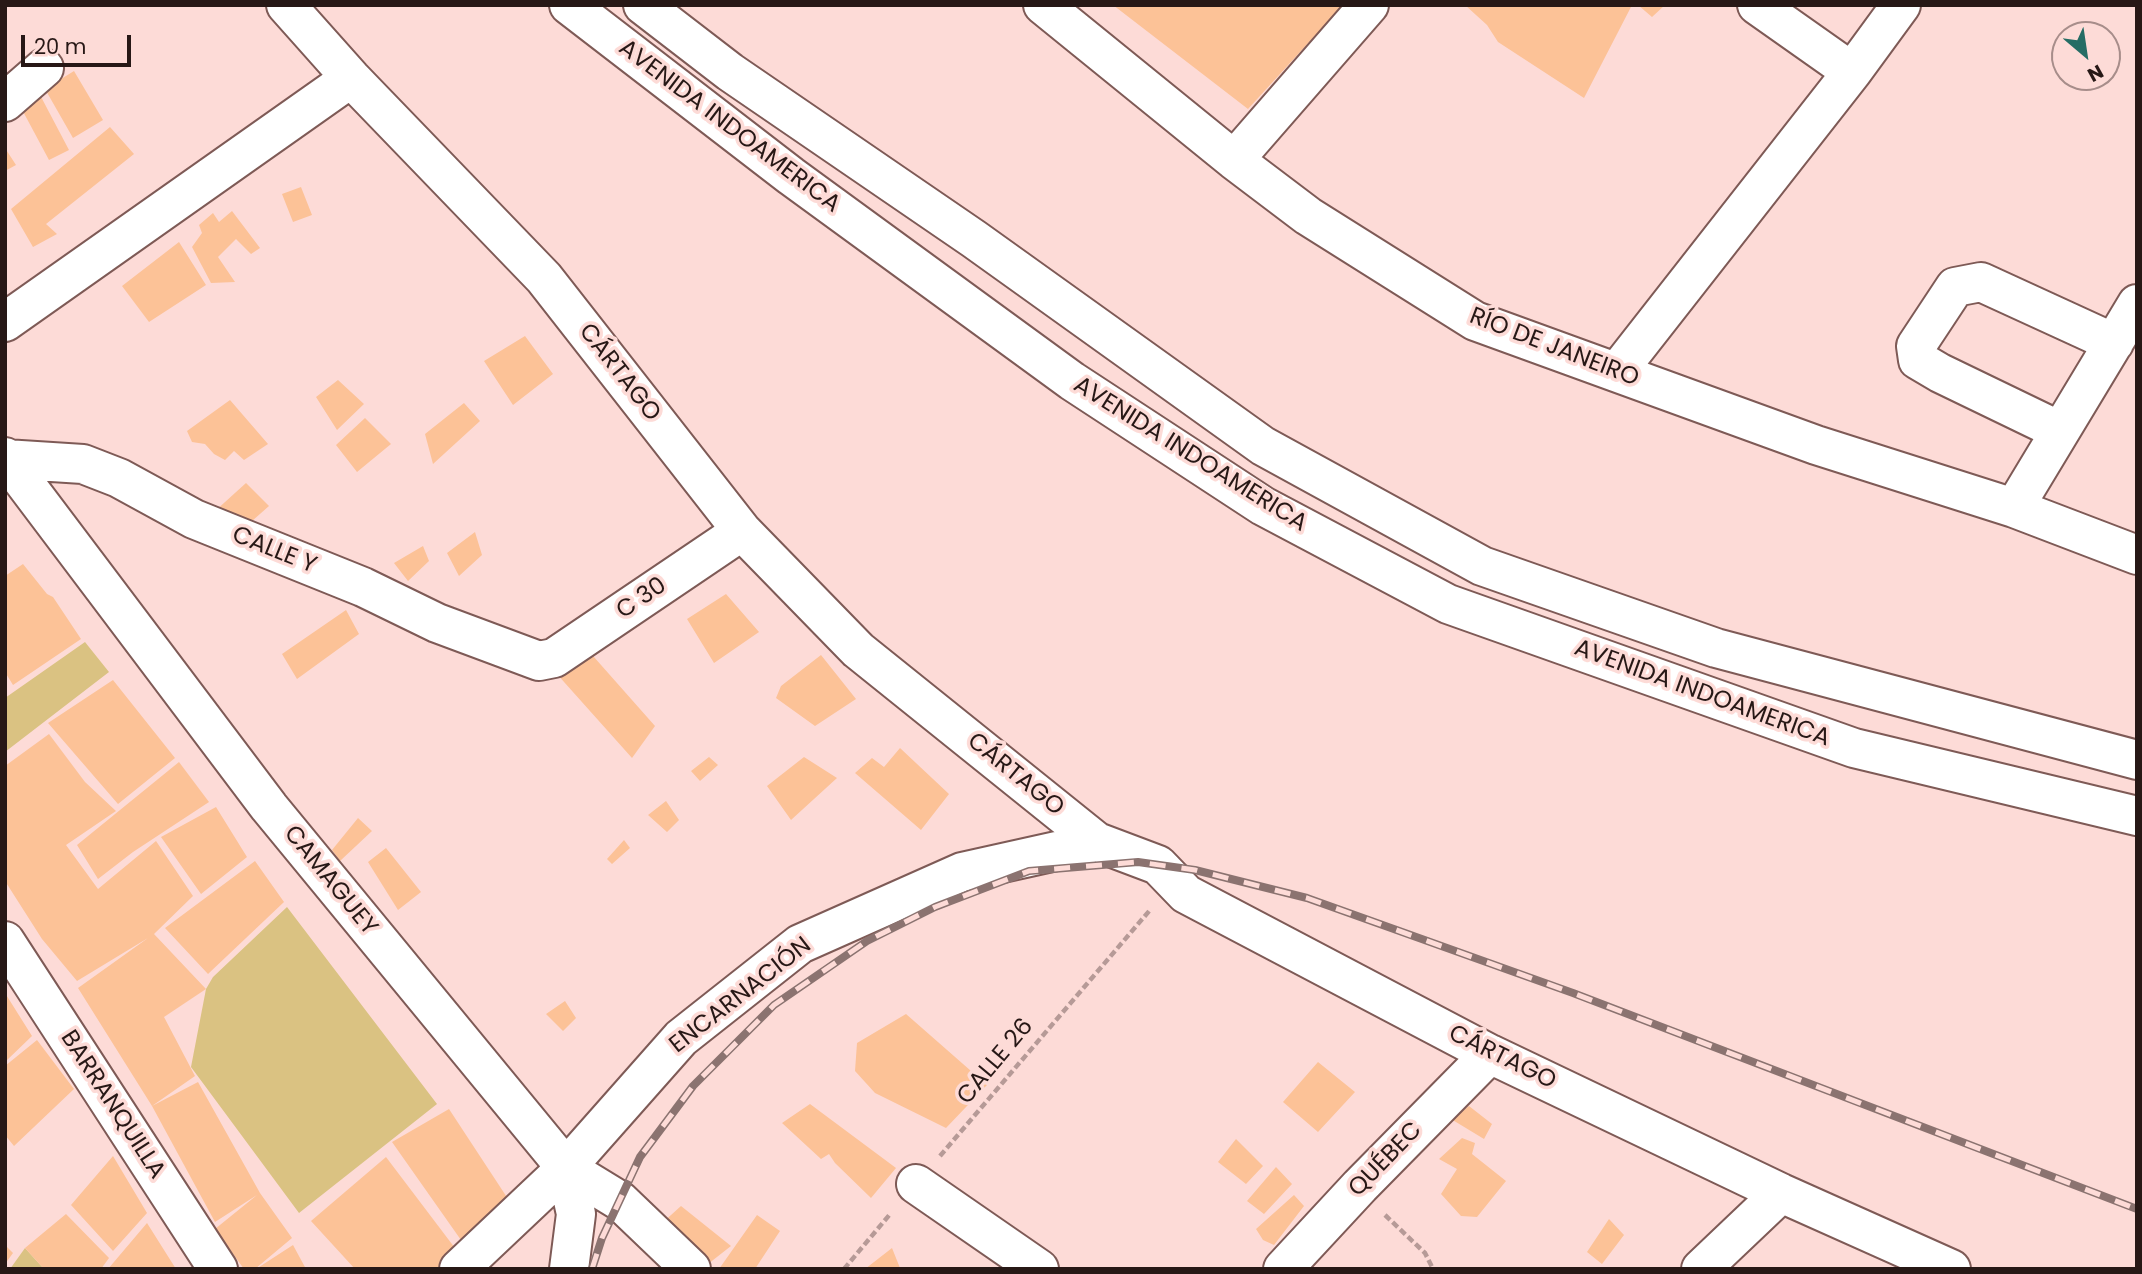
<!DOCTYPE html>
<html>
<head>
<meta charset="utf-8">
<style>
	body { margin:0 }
	#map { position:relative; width:2142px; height:1274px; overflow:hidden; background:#fddbd7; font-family:Poppins,sans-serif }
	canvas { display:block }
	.frame { position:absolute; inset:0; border:7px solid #271816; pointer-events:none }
	.north { position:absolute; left:2051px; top:21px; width:70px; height:70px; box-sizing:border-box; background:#fddbd7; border:2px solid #a78d8a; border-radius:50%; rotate:151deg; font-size:19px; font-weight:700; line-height:28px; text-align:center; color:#271816 }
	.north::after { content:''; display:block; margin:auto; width:24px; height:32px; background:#256d65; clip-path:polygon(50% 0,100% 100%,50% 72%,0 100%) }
	.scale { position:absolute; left:21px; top:35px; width:110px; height:32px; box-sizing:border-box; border:4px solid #271816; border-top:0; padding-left:9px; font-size:21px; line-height:24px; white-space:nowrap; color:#271816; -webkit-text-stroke:5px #fddbd7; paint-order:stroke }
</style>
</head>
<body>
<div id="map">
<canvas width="2142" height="1274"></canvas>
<div class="frame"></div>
<div class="north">N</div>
<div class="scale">20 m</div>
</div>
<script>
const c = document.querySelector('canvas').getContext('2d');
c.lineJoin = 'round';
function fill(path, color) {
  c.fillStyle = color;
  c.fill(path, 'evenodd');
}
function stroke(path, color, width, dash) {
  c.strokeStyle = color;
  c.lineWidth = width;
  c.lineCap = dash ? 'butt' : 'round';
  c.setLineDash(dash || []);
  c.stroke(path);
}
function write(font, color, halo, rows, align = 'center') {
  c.font = font + ' Poppins,sans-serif';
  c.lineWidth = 7;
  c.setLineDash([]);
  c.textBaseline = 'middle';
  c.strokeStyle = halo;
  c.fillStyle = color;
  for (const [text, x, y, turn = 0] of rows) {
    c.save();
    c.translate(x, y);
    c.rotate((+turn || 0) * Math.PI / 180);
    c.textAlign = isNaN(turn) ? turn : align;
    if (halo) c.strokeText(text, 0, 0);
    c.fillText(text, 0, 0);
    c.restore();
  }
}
fill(new Path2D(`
	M85,642L109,672L5,752V698Z
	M287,907L437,1104L299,1213L191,1067L206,989L213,977Z
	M25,1248L44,1269H10Z`), '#dac282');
fill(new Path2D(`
	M1113,5H1343L1248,109Z
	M1465,5H1632L1584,98L1498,42L1487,25Z
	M1638,5H1665L1652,17Z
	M74,71L103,120L73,138L45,89Z
	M39,93L69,150L49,160L19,104Z
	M110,127L134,154L46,224L57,234L33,247L11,209Z
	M5,148L16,165L5,171Z
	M301,187L312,215L293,222L282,194Z
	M232,211L260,248L251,254L236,239L218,257L235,282L211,283L192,247L202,233L199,225L213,213L219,222Z
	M179,242L206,285L149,322L122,286Z
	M525,336L553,374L513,405L484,361Z
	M338,380L364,404L337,430L316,397Z
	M230,400L268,444L244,460L234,451L225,460L214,454L205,444L192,442L187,431Z
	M464,403L480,421L433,464L425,434Z
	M365,418L391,444L357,472L336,445Z
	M246,483L269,506L243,529L214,512Z
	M475,532L482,555L459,576L447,553Z
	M423,546L429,561L408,581L394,563Z
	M23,564L47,594L53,597L81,639L13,685L5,672V576Z
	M726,594L759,632L714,663L687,619Z
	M346,610L359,634L297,679L282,654Z
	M586,648L655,726L632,758L556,673Z
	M821,655L856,699L815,726L776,698L781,686Z
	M113,680L175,758L118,804L48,723Z
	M49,734L85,782L116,811L66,845L98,889L156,841L193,896L154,934L206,989L164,1017L195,1076L152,1106L78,988L148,938L77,981L42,939L5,881V766Z
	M900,748L949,794L921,830L855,773L872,758L884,767Z
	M709,757L718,765L700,781L691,771Z
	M804,757L837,778L791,820L767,786Z
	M179,762L209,802L133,852L98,879L77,845Z
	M666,801L679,820L667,832L648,815Z
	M216,807L247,857L201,894L161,837Z
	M358,818L372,831L340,861L332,850Z
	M624,840L630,848L612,864L607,859Z
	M386,848L421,892L398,910L368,862Z
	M255,861L284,902L208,974L165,928Z
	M5,993L32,1036L5,1062Z
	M565,1001L576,1018L563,1031L546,1014Z
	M906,1014L987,1085L946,1128L875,1093L855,1071L857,1043Z
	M37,1040L74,1089L14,1146L5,1135V1066Z
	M1318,1062L1355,1092L1318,1132L1283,1102Z
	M198,1082L260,1193L292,1238L255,1269H244L215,1229L257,1195L215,1222L152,1106Z
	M810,1104L896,1168L871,1198L835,1163L829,1154L821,1159L782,1123Z
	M1469,1106L1492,1124L1484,1139L1451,1119Z
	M449,1109L512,1205L468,1250L392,1142Z
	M1462,1138L1475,1143L1472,1154L1506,1181L1477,1217L1461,1216L1441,1194L1457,1169L1439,1159Z
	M1236,1139L1263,1166L1246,1184L1218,1162Z
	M113,1156L147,1213L113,1251L71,1205Z
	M386,1157L464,1260L453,1269H355L311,1221Z
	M1276,1167L1292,1184L1264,1214L1247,1201Z
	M1294,1195L1304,1206L1274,1245L1263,1240L1256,1229Z
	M681,1206L731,1246L708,1264L661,1224Z
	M66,1214L109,1258L101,1269H44L25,1248Z
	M757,1215L780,1231L755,1269H719Z
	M1609,1219L1624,1235L1602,1264L1587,1252Z
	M147,1223L176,1269H108Z
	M5,1245L13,1253L5,1264Z
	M293,1245L306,1269H256Z
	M892,1248L900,1268L865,1269Z`), '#fcc297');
const minor = new Path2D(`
	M286,5L351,78L544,278L742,531L858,650L1097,842L1158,865L1186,894L1490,1054L1781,1193L1951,1269
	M1043,5L1234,160L1308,216L1475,321L1816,445L2014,508L2137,555
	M1757,5L1852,72
	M5,102L44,68
	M1234,160L1369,5
	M5,322L351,78
	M1617,372L1852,72L1901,5
	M2060,431L1940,373L1918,360L1916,346L1955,287L1981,282L2114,343
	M5,457L269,807L566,1168L620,1201L691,1269
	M5,459L83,464L119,478L194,519L363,587L437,623L539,661L554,658L742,531
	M2014,508L2137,304
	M5,941L218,1269
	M566,1168L576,1214L569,1269
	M916,1184L1039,1269
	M459,1269L566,1168L681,1038L800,944L962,872L1097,842
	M1283,1269L1360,1186L1490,1054
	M1701,1269L1781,1193`);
const major = new Path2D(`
	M569,5L791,176L1072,381L1263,506L1448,604L1854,748L2137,816
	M643,5L730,72L974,239L1263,446L1482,566L1716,648L2137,760`);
stroke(minor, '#7e5a56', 42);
stroke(major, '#7e5a56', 42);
stroke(new Path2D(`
	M940,1156L1150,910
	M1385,1215L1425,1253L1433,1269
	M844,1269L891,1213`), '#b69a97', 4.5, [7, 3.5]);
stroke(minor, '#fff', 38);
stroke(major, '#fff', 38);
const rail = new Path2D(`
	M592,1269L602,1238L640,1157L693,1086L774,1005L867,941L935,907L1029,871L1138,862L1195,870L1307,898L1573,993L2137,1209`);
stroke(rail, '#8b7370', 8);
stroke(rail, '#fddbd7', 5, [16]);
write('24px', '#271816', '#fddbd7', [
	["AVENIDA INDOAMERICA",729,127,37],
	["RÍO DE JANEIRO",1554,348,21],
	["CÁRTAGO",619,373,52],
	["AVENIDA INDOAMERICA",1190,455,32],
	["CALLE Y",274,551,22],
	["C 30",642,599,-34],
	["AVENIDA INDOAMERICA",1702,694,20],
	["CÁRTAGO",1015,775,39],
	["CAMAGUEY",330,881,51],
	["ENCARNACIÓN",741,996,-38],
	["CÁRTAGO",1502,1058,26],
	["CALLE 26",996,1062,-50],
	["BARRANQUILLA",112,1105,57],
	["QUÉBEC",1386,1160,-46]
]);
</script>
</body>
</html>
